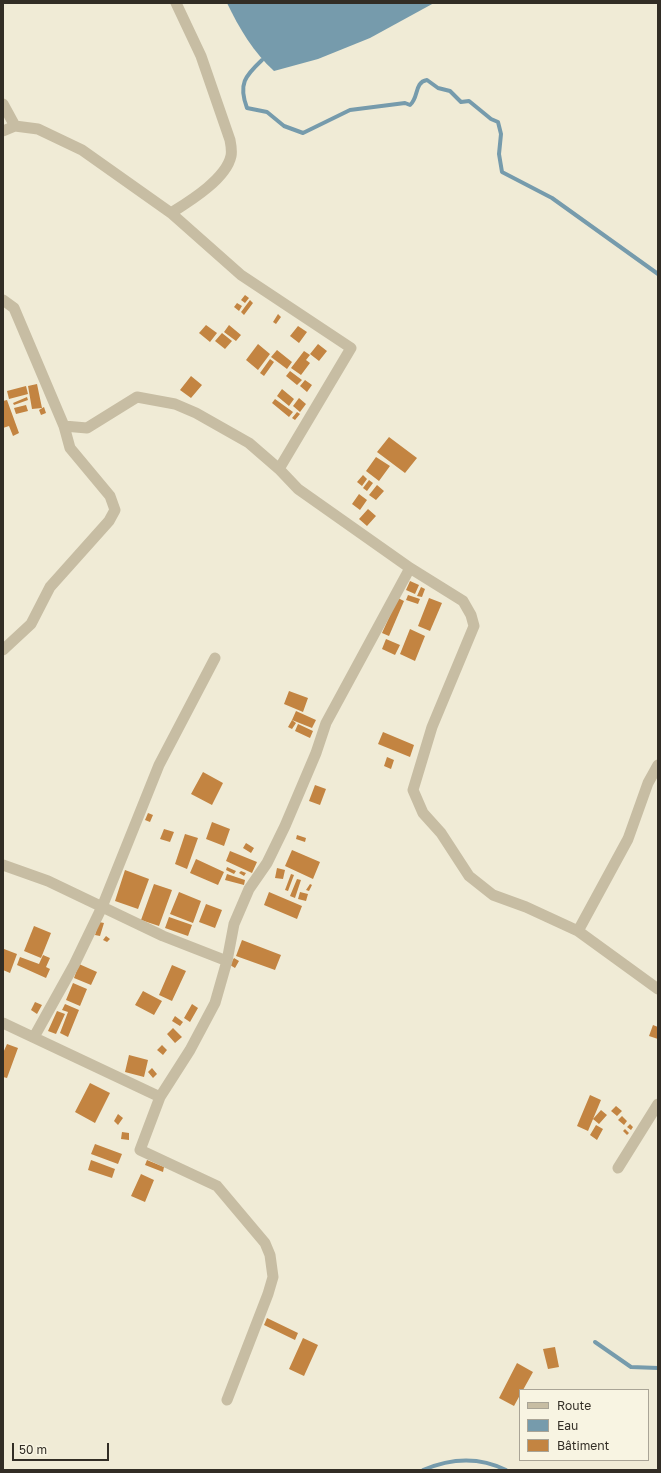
<!DOCTYPE html>
<html>
<head>
<meta charset="utf-8">
<style>
	body { margin:0 }
	#map { position:relative; width:661px; height:1473px; overflow:hidden; background:#f0ebd6; font-family:"Golos Text",sans-serif }
	canvas { display:block }
	.frame { position:absolute; inset:0; border:4px solid #322d25; pointer-events:none }
	.legend { position:absolute; left:519px; top:1389px; width:130px; height:72px; box-sizing:border-box; background:#f8f4e2; border:1px solid #a9a496; margin:0; padding:5px 7px; list-style:none; font-size:12px; color:#322d25 }
	.legend li { display:flex; align-items:center; gap:8px; height:20px }
	.legend b { width:20px; border:1px solid #a9a496 }
	.scale { position:absolute; left:12px; top:1443px; width:97px; height:18px; box-sizing:border-box; border:2px solid #322d25; border-top:0; padding-left:5px; font-size:12px; line-height:14px; white-space:nowrap; color:#322d25; -webkit-text-stroke:3px #f8f4e2; paint-order:stroke }
</style>
</head>
<body>
<div id="map">
<canvas width="661" height="1473"></canvas>
<div class="frame"></div>
<ul class="legend">
<li><b style="height:5px;background:#c7bda3"></b>Route</li>
<li><b style="height:11px;background:#769bac"></b>Eau</li>
<li><b style="height:11px;background:#c38441"></b>Bâtiment</li>
</ul>
<div class="scale">50 m</div>
</div>
<script>
const c = document.querySelector('canvas').getContext('2d');
c.lineJoin = 'round';
function fill(path, color) {
  c.fillStyle = color;
  c.fill(path, 'evenodd');
}
function stroke(path, color, width, dash) {
  c.strokeStyle = color;
  c.lineWidth = width;
  c.lineCap = dash ? 'butt' : 'round';
  c.setLineDash(dash || []);
  c.stroke(path);
}
fill(new Path2D(`
	M227,3H434L370,38L318,59L274,71C254,53 239,28 227,3Z`), '#769bac');
stroke(new Path2D(`
	M262,60C245,76 238,84 247,108L267,112L284,126L303,133L350,110L405,103L410,105C419,98 414,82 427,80L438,88L450,91L461,102L469,101L491,119L498,122L501,134L499,154L502,172L552,198L658,274
	M595,1342L631,1367L658,1368
	M423,1470C451,1458 478,1456 506,1470`), '#769bac', 4);
fill(new Path2D(`
	M245,295L249,298L245,303L241,300Z
	M250,300L253,303L244,315L241,312Z
	M237,303L242,306L239,311L234,307Z
	M278,314L281,317L276,324L273,322Z
	M206,325L217,333L210,342L199,333Z
	M229,325L241,335L236,341L224,332Z
	M298,326L307,332L299,343L290,336Z
	M222,333L232,341L225,349L215,341Z
	M258,344L270,354L258,370L246,360Z
	M318,344L327,351L319,361L310,354Z
	M277,350L292,362L287,369L271,357Z
	M304,351L310,355L306,360L310,363L301,375L291,368Z
	M270,359L274,362L264,376L260,373Z
	M290,371L302,380L297,385L286,376Z
	M191,376L202,385L191,398L180,390Z
	M305,380L312,385L307,392L300,386Z
	M37,384L42,408L32,409L28,386Z
	M26,386L28,394L9,399L7,391Z
	M282,389L294,399L289,406L277,396Z
	M27,397L28,400L14,405L13,403Z
	M299,398L306,404L300,412L293,406Z
	M275,399L293,412L289,417L272,403Z
	M7,400L19,433L13,436L9,426L3,428V401Z
	M26,405L28,411L16,414L14,408Z
	M44,407L46,413L41,415L39,410Z
	M297,412L300,414L295,420L292,418Z
	M389,437L417,458L405,473L377,452Z
	M376,457L390,466L379,481L366,471Z
	M363,475L367,479L362,486L357,482Z
	M369,480L373,483L367,491L363,488Z
	M377,485L384,491L376,500L369,495Z
	M359,494L367,500L360,510L352,504Z
	M368,509L376,516L367,526L359,519Z
	M410,581L419,585L415,594L406,590Z
	M421,587L425,589L422,597L417,596Z
	M408,595L420,599L418,604L406,600Z
	M398,598L404,601L389,636L382,633Z
	M429,598L442,603L430,631L418,626Z
	M410,629L425,636L415,661L400,654Z
	M386,639L400,645L395,655L382,649Z
	M289,691L308,698L303,712L284,704Z
	M296,711L316,720L312,728L292,720Z
	M292,720L296,723L292,729L288,727Z
	M298,724L313,731L310,738L295,731Z
	M383,732L414,745L410,757L378,744Z
	M387,757L394,760L391,769L384,766Z
	M203,772L223,783L212,805L191,794Z
	M315,785L326,789L320,805L309,801Z
	M148,813L153,815L150,822L145,820Z
	M212,822L230,829L224,846L206,839Z
	M164,829L174,832L170,842L160,839Z
	M185,834L198,838L187,869L175,864Z
	M297,835L306,838L305,842L296,839Z
	M246,843L254,848L251,853L243,848Z
	M292,850L320,862L313,879L285,866Z
	M230,851L257,862L252,873L226,861Z
	M196,859L224,872L218,885L190,873Z
	M227,867L236,871L234,874L226,870Z
	M277,868L285,870L283,879L275,878Z
	M125,870L149,879L138,909L115,901Z
	M241,871L246,873L244,876L239,873Z
	M227,874L245,880L244,885L225,880Z
	M291,874L294,875L288,891L285,890Z
	M297,879L301,880L295,898L290,896Z
	M154,884L172,890L159,926L141,920Z
	M310,884L312,885L309,891L306,890Z
	M179,892L201,901L193,923L170,914Z
	M269,892L302,906L297,919L264,905Z
	M300,892L308,894L306,901L298,899Z
	M206,904L222,910L215,928L199,922Z
	M169,917L192,925L188,936L165,928Z
	M99,922L104,923L100,936L95,935Z
	M34,926L51,933L41,958L24,951Z
	M106,936L110,939L107,942L103,940Z
	M242,940L281,955L275,970L236,956Z
	M4,949L17,954L10,973L3,970Z
	M43,955L50,958L46,967L50,969L46,978L17,965L20,957L39,964Z
	M234,958L239,961L235,968L230,965Z
	M79,964L97,972L91,985L74,978Z
	M172,965L186,971L172,1001L159,995Z
	M73,983L87,989L80,1006L66,1000Z
	M143,991L162,1001L154,1015L135,1005Z
	M35,1002L42,1005L37,1014L31,1010Z
	M65,1004L79,1010L68,1037L60,1033L68,1012L62,1010Z
	M192,1004L198,1008L190,1022L184,1018Z
	M57,1011L65,1014L56,1034L48,1031Z
	M175,1016L183,1022L180,1026L172,1021Z
	M653,1025L658,1027V1039L649,1036Z
	M173,1028L182,1037L175,1043L167,1034Z
	M7,1044L18,1048L7,1078L3,1077V1053Z
	M162,1045L167,1050L163,1055L157,1050Z
	M129,1055L148,1060L144,1077L125,1072Z
	M152,1068L157,1074L153,1078L148,1072Z
	M90,1083L110,1093L95,1123L75,1112Z
	M590,1095L601,1100L588,1131L577,1126Z
	M616,1106L622,1111L617,1116L611,1111Z
	M601,1110L607,1115L599,1124L593,1119Z
	M118,1114L123,1118L118,1125L114,1121Z
	M622,1116L627,1121L624,1125L618,1120Z
	M630,1124L633,1127L631,1130L627,1127Z
	M596,1125L603,1129L597,1140L590,1135Z
	M625,1129L629,1133L627,1135L623,1131Z
	M122,1132L129,1133V1140L121,1139Z
	M95,1144L122,1154L118,1164L91,1154Z
	M91,1160L115,1169L112,1178L88,1170Z
	M147,1160L164,1167L163,1172L145,1165Z
	M141,1174L154,1180L145,1202L131,1196Z
	M267,1318L298,1333L295,1340L264,1325Z
	M303,1338L318,1345L304,1376L289,1369Z
	M555,1347L559,1367L548,1369L543,1349Z
	M517,1363L533,1372L523,1390H520V1395L514,1406L499,1398Z`), '#c38441');
stroke(new Path2D(`
	M3,104L15,126
	M3,131L15,126L38,129L82,150L171,213L241,275L351,348L279,469
	M171,213C190,201 226,179 231,156C232,151 231,145 230,140L201,56L176,3
	M3,300L14,308L64,426L70,448L110,496L115,510L109,521L50,587L31,624L3,650
	M64,426L87,428L137,397L175,404L196,413L249,443L279,469L298,489L410,568L463,601L471,615L474,626L432,727L413,790L423,813L441,833L469,876L493,895L526,907L578,931L658,989
	M3,865L48,881L163,936L227,961
	M578,931L628,839L648,783L658,765
	M3,1023L160,1097
	M34,1037L74,965L102,907L159,765L215,658
	M618,1168L658,1104
	M227,1400L268,1294L273,1277L270,1255L265,1243L217,1186L140,1150L160,1097L190,1050L215,1003L227,961L234,924L249,889L267,863L285,826L316,753L326,723L410,568`), '#c7bda3', 11);
</script>
</body>
</html>
